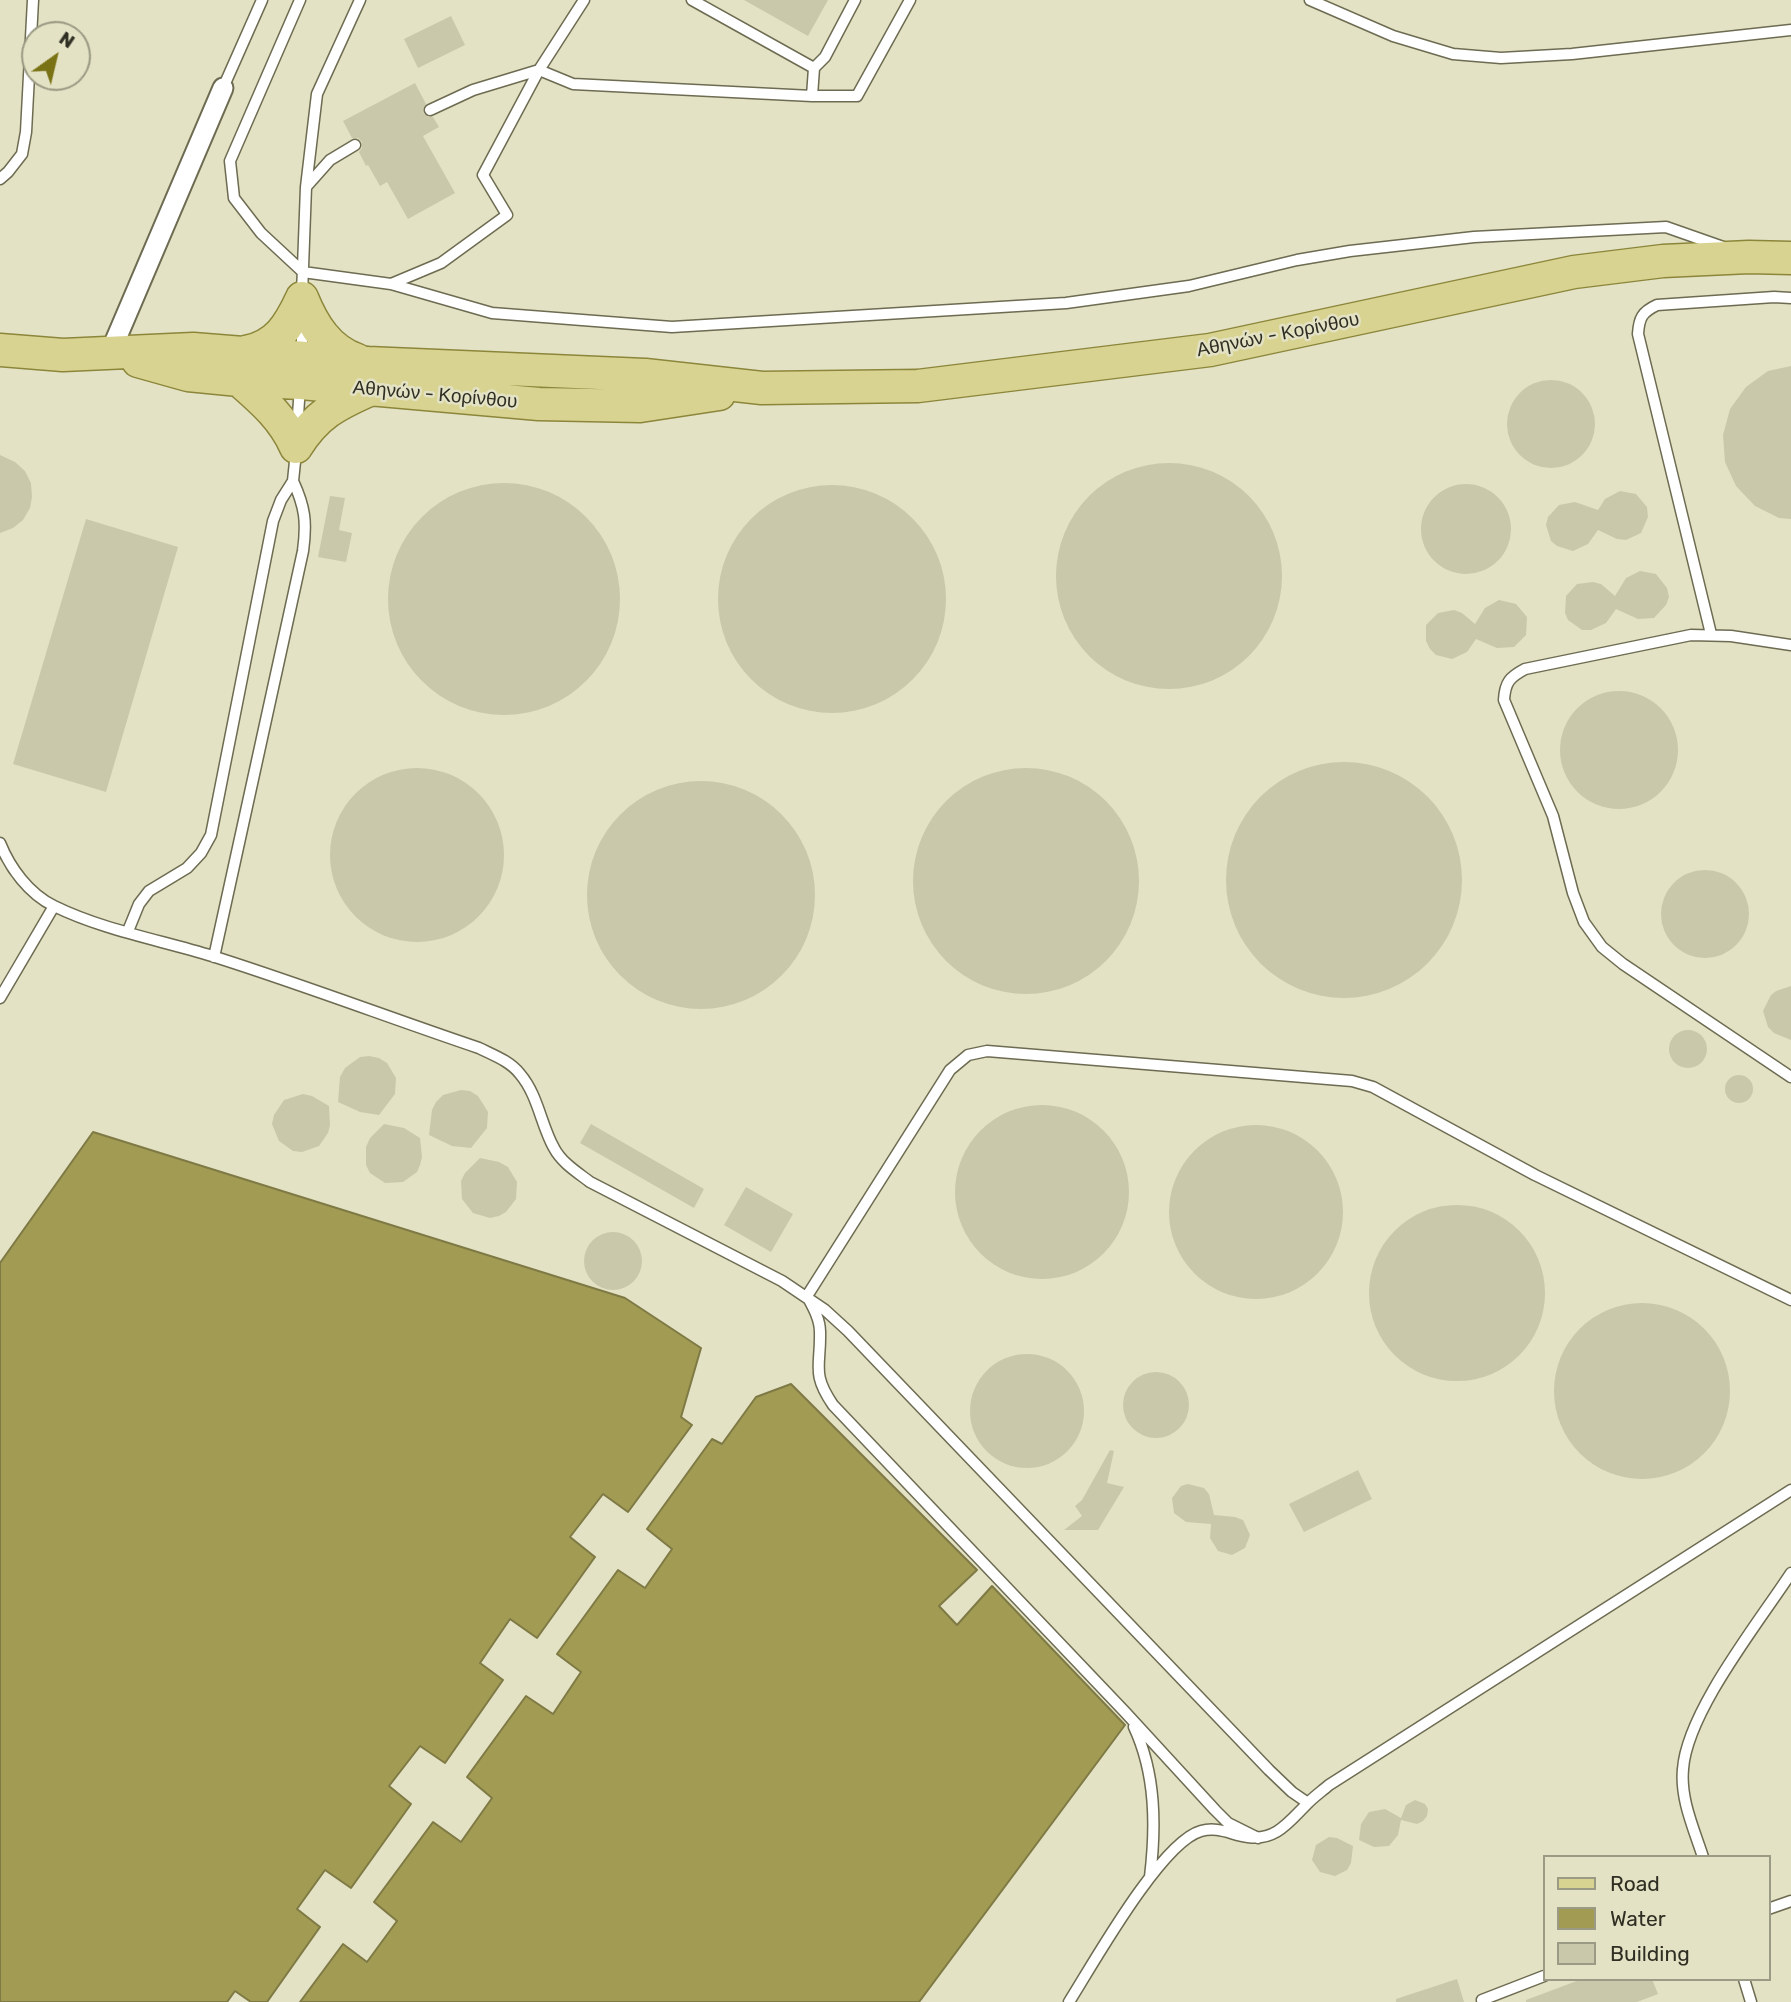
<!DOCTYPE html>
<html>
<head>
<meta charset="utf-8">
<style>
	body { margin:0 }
	#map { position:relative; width:1791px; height:2002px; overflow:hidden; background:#e3e2c4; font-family:Rubik,sans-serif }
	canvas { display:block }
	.legend { position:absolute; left:1543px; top:1855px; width:228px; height:126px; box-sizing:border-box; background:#e3e2c4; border:2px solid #9b9a84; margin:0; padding:9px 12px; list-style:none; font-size:21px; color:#2f2e23 }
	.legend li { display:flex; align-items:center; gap:14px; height:35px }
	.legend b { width:35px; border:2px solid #9b9a84 }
	.north { position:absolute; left:21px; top:21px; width:70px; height:70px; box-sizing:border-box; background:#e3e2c4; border:2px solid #9b9a84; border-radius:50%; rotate:34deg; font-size:19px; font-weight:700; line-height:28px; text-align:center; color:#2f2e23 }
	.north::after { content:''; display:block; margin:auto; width:24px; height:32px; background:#7a7315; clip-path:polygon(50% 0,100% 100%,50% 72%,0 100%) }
</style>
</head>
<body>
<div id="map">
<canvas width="1791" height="2002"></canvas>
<ul class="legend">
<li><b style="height:9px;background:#d8d391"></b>Road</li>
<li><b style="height:19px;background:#a19b53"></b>Water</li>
<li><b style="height:19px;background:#cac8ab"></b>Building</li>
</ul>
<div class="north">N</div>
</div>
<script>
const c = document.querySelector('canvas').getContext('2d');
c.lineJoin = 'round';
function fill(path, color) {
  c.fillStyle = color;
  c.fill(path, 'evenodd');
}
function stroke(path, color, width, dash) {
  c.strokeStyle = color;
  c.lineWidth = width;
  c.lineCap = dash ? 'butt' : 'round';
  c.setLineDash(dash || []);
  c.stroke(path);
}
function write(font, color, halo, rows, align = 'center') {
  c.font = font + ' Rubik,sans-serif';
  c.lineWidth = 5;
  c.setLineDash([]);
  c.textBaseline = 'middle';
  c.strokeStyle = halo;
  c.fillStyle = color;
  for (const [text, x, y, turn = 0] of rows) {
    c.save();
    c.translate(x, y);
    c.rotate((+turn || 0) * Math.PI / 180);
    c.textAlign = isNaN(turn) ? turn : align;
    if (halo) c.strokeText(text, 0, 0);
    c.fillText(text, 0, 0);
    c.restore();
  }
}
const water = new Path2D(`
	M93,1132L625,1298L701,1348L681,1417L692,1425L628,1512L603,1494L570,1537L595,1557L537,1638L510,1619L480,1663L503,1680L445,1763L420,1746L389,1786L411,1804L351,1888L325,1870L297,1909L320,1927L267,2002H251L235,1991L227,2002H0V1263Z
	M791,1384L977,1570L939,1606L957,1625L992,1586L1125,1725L919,2002H300L343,1944L367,1962L397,1921L374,1902L433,1822L461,1842L492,1798L467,1777L526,1696L553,1714L581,1672L557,1654L618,1570L645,1588L672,1549L647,1529L712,1439L722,1444L756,1397Z`);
fill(water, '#a19b53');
stroke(water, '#7f7a45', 2);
fill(new Path2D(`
	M744,0H828L808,36Z
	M451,16L465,45L418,68L404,39Z
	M415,83L426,104L423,109L424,114L429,117H433L439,127L423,136L455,193L408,219L387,182L380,186L368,165L366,166L359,152L362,148V142L358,138H352L343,121Z
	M1791,366V519L1779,518L1755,506L1736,486L1725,462L1723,435L1730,409L1746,387L1768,371Z
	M1507 424a44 44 0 1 1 88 0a44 44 0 1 1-88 0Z
	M0,455L15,462L25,471L31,483L32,497L30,508L23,520L13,528L0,533Z
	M1056 576a113 113 0 1 1 226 0a113 113 0 1 1-226 0Z
	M388 599a116 116 0 1 1 232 0a116 116 0 1 1-232 0Z
	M1421 529a45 45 0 1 1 90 0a45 45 0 1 1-90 0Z
	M718 599a114 114 0 1 1 228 0a114 114 0 1 1-228 0Z
	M1620,491L1636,494L1647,507L1648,517L1641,533L1626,540L1617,539L1598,530L1588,544L1573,551L1557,546L1551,541L1546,525L1548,517L1559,505L1575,502L1598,510L1605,499Z
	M330,496L345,498L339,530L352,533L346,562L318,557Z
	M86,519L178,547L106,792L13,764Z
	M1640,571L1656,574L1667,588L1669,597L1666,605L1654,618L1638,619L1616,609L1606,623L1591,630H1582L1568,620L1565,613L1566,596L1577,584L1593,582L1601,584L1615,596L1626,578Z
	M1499,600L1516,604L1527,617L1526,635L1514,647L1497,648L1476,639L1467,652L1452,659L1436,655L1430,649L1426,641V625L1438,613L1454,610L1462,613L1475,624L1485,608Z
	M1560 750a59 59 0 1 1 118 0a59 59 0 1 1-118 0Z
	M1226 880a118 118 0 1 1 236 0a118 118 0 1 1-236 0Z
	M913 881a113 113 0 1 1 226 0a113 113 0 1 1-226 0Z
	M330 855a87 87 0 1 1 174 0a87 87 0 1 1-174 0Z
	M587 895a114 114 0 1 1 228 0a114 114 0 1 1-228 0Z
	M1661 914a44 44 0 1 1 88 0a44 44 0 1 1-88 0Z
	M1791,986V1040L1774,1033L1768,1027L1763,1011L1771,995L1776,991Z
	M1669 1049a19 19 0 1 1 38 0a19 19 0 1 1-38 0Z
	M369,1056L379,1058L387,1063L396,1078L395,1094L379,1115L360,1112L338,1102L340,1077L345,1068L360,1057Z
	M1725 1089a14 14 0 1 1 28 0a14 14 0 1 1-28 0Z
	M461,1090L470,1091L478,1096L488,1112L487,1128L471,1148L452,1146L429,1135L432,1110L436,1102L443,1095Z
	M303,1094L312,1096L329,1106L330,1125L328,1133L319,1146L302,1152L293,1151L279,1141L272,1124L274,1115L284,1100Z
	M955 1192a87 87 0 1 1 174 0a87 87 0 1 1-174 0Z
	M384,1124L404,1128L420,1138L422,1157L420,1165L417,1172L403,1182L385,1183L370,1173L366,1165V1147L370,1138Z
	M591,1124L704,1189L694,1208L580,1143Z
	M1169 1212a87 87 0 1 1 174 0a87 87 0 1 1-174 0Z
	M480,1158L499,1162L508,1167L517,1182L516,1199L506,1212L499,1216L490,1218L473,1213L462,1199L461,1181L465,1173Z
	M746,1187L793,1214L771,1252L724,1225Z
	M1369 1293a88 88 0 1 1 176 0a88 88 0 1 1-176 0Z
	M584 1261a29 29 0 1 1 58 0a29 29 0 1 1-58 0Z
	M1554 1391a88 88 0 1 1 176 0a88 88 0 1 1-176 0Z
	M970 1411a57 57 0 1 1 114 0a57 57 0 1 1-114 0Z
	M1123 1405a33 33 0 1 1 66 0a33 33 0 1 1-66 0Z
	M1110,1450L1114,1451L1107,1483L1124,1487L1098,1530H1064L1082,1516L1075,1506L1082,1500Z
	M1358,1470L1372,1499L1304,1532L1289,1504Z
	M1188,1484L1204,1488L1209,1494L1214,1515L1235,1517L1243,1520L1250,1535L1245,1548L1232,1555L1218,1551L1210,1538L1211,1524L1186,1522L1174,1513L1172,1498L1181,1486Z
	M1415,1800L1425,1804L1428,1809L1427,1816L1423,1821L1417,1824L1401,1820L1398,1835L1389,1846L1374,1847L1359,1840L1361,1824L1369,1812L1385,1809L1401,1818L1406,1805Z
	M1329,1837L1337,1838L1353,1846L1351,1863L1347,1870L1335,1876L1320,1872L1312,1860L1316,1845Z
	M1457,1979L1464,2002H1396V1999Z
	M1582,1979H1652L1658,1994L1637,2002H1526V2000Z`), '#cac8ab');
const service = new Path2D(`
	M300,0L230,161L234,198L261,233L303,272L391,284L492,313L672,327L1066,303L1189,286L1297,260L1350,251L1474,237L1666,227L1723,247
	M692,0L814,68L812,96
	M1310,0L1393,36L1453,54L1501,58L1572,54L1791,30
	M814,68L825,57L855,0
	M223,88L262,0
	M430,110L473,90L539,70L573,84L812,96H857L910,0
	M0,179L8,172L22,154L26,132L33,0
	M306,187L330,160L355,145
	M391,284L441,263L507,215L483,175L539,70L584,0
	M302,294L306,187L317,94L360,0
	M302,354V320
	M297,430L300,386
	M1711,634L1638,334C1639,318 1642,312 1657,305L1774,297L1791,298
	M1791,645L1731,636L1691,635L1525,669C1510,677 1505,682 1504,700L1553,816L1573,893L1584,922L1602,947L1623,964L1791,1077
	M0,843C10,868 29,894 54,906C103,930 160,940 212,956C301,984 390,1018 479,1048C493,1055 510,1061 520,1074C538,1095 541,1125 554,1148C562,1163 577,1172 590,1182L782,1281L825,1310L848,1331L1269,1770L1292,1792L1308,1803
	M128,931L139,904L149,891L187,868L201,853L211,835L273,521L281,500L293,481L296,452
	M214,957L303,551C307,522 305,507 293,481
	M0,998L54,906
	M1134,1727C1156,1774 1156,1827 1150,1877
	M1258,1838L1228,1823L1215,1810L1125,1712L833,1405C811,1373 821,1366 820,1332C820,1319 813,1307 807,1296L950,1070L968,1055L987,1051L1352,1081L1373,1087L1535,1175L1791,1300
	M1703,1857C1694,1829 1680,1799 1683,1769C1687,1712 1759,1622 1791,1573
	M1768,1909L1791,1901
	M1744,1979L1751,2002
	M1482,2000L1544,1976
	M1069,2002C1093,1964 1161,1842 1201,1831C1218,1826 1232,1835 1248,1837C1275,1841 1288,1823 1305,1806C1312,1798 1321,1792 1329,1785L1791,1490`);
const minor = new Path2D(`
	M110,353L223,88`);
const primary = new Path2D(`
	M302,298C313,325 328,350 357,360
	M0,350L63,355L193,349L368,363L645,375L762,388L918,386L1210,350L1574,272L1663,261L1749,257L1791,258
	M246,352C277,346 289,326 302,298
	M138,361L188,375L239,380L301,383L539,404L640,406L719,394
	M239,380C263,401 283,418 296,447
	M296,447C316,415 335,405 369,390`);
stroke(service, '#6d6b51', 13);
stroke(minor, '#6d6b51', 23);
stroke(primary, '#8c863b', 35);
stroke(service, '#fff', 10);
stroke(minor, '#fff', 19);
stroke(primary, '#d8d391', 32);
write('19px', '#2f2e23', '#e3e2c4', [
	["Αθηνών - Κορίνθου",1278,335,-11],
	["Αθηνών - Κορίνθου",435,395,5]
]);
</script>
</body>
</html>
